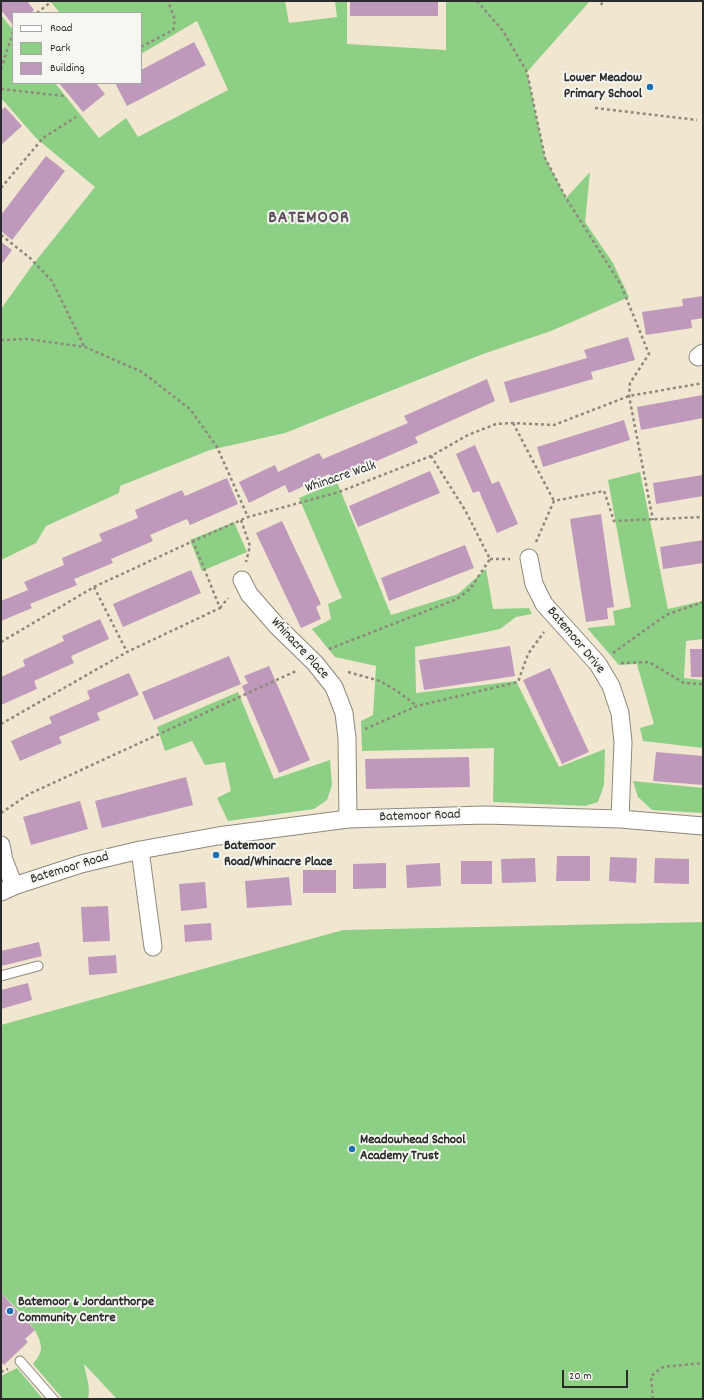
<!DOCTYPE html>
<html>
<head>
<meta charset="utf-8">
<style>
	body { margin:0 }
	#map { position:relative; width:704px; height:1400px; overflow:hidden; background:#f1e6cf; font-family:Dekko,sans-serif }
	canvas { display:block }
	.frame { position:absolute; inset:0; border:2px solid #2b2b2b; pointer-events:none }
	.legend { position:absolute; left:12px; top:12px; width:130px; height:72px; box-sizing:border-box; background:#f6f6f2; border:1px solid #a5a5a2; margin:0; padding:5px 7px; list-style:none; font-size:12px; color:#2b2b2b }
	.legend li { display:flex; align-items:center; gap:8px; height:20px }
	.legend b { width:20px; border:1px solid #a5a5a2 }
	.scale { position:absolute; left:562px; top:1370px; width:66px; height:18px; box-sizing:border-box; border:2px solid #2b2b2b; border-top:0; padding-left:5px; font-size:12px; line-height:14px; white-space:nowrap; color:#2b2b2b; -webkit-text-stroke:3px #f6f6f2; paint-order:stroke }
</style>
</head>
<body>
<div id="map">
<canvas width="704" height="1400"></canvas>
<div class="frame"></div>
<ul class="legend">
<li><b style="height:5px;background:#fff"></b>Road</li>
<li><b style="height:11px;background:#8ecf86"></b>Park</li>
<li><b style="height:11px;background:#be99bc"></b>Building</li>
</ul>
<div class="scale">20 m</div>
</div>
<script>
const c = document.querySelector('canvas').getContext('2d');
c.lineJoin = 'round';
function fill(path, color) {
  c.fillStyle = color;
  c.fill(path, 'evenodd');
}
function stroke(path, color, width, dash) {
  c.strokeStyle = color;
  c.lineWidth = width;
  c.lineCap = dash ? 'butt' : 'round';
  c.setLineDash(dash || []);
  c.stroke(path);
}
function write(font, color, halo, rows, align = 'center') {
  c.font = font + ' Dekko,sans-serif';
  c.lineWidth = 4;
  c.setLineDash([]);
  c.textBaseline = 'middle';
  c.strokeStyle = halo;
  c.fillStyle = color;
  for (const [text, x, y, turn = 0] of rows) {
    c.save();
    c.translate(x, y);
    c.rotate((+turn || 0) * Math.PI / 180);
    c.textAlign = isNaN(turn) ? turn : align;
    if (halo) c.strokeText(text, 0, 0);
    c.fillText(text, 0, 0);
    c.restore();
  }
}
fill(new Path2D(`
	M50,1H285L289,23L337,17L335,1H347V44L446,50V1H590L527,72L545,157L566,198L590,172L585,222L613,263L629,297L551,331L483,354L285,433L210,450L120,486L119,493L46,526L36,543L1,560V309L31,267L95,187L36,138L1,98V15L13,30V83H55L99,138L126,118L138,137L228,90L197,21L141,54V13H60Z
	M640,472L668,609L703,601V639L686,641L684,678L703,680V748L643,741L640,728L654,724L637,664L619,665L587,628L615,625L613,611L631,607L608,480Z
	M337,482L391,615L458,594L486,569L493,609L529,608L532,614L516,617L500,629L415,647L416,693L516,681L559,767L605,749L604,785L598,802L585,806L493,802L494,748L362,751L361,721L373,715L376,666L335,657L312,629L331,619L328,604L342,598L299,498Z
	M234,522L247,552L202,571L190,540Z
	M238,692L274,779L330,760L332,785L327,800L314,809L228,821L217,798L231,791L225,762L205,765L192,741L165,751L157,727Z
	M633,781L703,788V813L652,810L638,797Z
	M703,922V1399H117L84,1364C86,1376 91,1387 88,1399H63L33,1364C36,1360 40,1355 41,1350C43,1331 14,1306 1,1293V1025L343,930Z
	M17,1368L43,1399H1V1376Z`), '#8ecf86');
fill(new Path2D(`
	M1,1H27L34,10L31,13H13V25L1,10Z
	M350,1H438V16H350Z
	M194,42L206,65L127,106L115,83H141V70Z
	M59,83H96L105,94L83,112Z
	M5,107L22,126L1,145V110Z
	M46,156L65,171L12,240L1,231V215Z
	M1,242L12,250L1,265Z
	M703,296V318L691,320L692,328L646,335L642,312L683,306L682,299Z
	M628,337L635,360L591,372L593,379L510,403L504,382L587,358L584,350Z
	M487,379L495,401L415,437L418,443L333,480L329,474L289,493L285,485L249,503L239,482L275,465L278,472L319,453L323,459L408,423L404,416Z
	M703,395V418L641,430L637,407Z
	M624,420L630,440L543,467L537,447Z
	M475,445L492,484L499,481L518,524L497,533L479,491L473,493L456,454Z
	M430,471L440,493L358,527L349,506Z
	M703,475V496L656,504L653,483Z
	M227,478L238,504L190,525L187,519L150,535L153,541L111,559L113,563L74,579L77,585L30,604L32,608L1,621V601L28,590L24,582L64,565L62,558L102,541L99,534L138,518L135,510L182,490L185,496Z
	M601,514L614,607L607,608L608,619L586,622L570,519Z
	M282,521L321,604L316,607L321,619L301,628L256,533Z
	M703,540V563L663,569L660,547Z
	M465,545L474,568L389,601L381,578Z
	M191,570L201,593L123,627L113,604Z
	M100,619L109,639L71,656L74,663L34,681L37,689L1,705V677L25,666L23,660L64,641L62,636Z
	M510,646L515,676L424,690L419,660Z
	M690,649H703V677H691Z
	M229,656L241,684L154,720L142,692Z
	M269,666L310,760L279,773L242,686L248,683L244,676Z
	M550,668L589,752L562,764L523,680Z
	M129,673L139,695L97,713L100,720L59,737L62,743L20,761L11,741L52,723L49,717L90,699L87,691Z
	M656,752L703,756V785L653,781Z
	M469,757L470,787L366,789L365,759Z
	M186,777L193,805L102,828L95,801Z
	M80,801L88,829L31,845L23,817Z
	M557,856H590V881H556Z
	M610,857L637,858L636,883L609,881Z
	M535,858L536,882L502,883L501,859Z
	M655,858L689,859V884L654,883Z
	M461,861H492V884H461Z
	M386,863V888L353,889V864Z
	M440,863L441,886L407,888L406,865Z
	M303,870H336V893H303Z
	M289,877L292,905L247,908L245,881Z
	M205,882L207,908L181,911L179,884Z
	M108,906L110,941L83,942L81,907Z
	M211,923L212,940L185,942L184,925Z
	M39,942L42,956L1,966V951Z
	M116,955L117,973L89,975L88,957Z
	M28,983L32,1000L1,1009V990Z
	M1,1293L35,1330L25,1339L28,1342L4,1365L1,1362Z`), '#be99bc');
const lane = new Path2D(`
	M1,976L38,966
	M20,1361L53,1399`);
const street = new Path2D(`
	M698,357L703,353
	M529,558L534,584L544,604L598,664L611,686L620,713L623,742L620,819
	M242,580L249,594L277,626L315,663L334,687L344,713L347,738L348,819
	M1,845L4,860L14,886
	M140,850L153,947
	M1,892L14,886L81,864L140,850L218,836L348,819L485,815L620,819L703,826`);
stroke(lane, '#8e887d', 11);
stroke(street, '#8e887d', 19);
stroke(new Path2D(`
	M477,1L503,31L527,72L545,158L566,198L621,285L649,354L630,383L629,396L653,520
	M601,5L603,1
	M37,13L52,1
	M141,47L173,30L175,20L168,1
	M1,69L13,32
	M1,89L64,96
	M595,108L697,120
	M1,188L43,138L76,117
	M1,235L30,258L52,281L84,346
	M1,340L27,339L85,347L142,372L190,409L217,447L248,517
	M513,423L554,501
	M241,520L250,546L246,562
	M536,542L554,501L604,491L614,521L703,517
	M490,559H510
	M94,587L127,652
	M220,608L228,598
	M1,642L94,587L193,541L248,517L339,492L431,456L468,435L496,424L513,423L554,425L629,396L703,383
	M329,649L457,599L470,589L490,559L465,510L431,456
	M613,653L666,615L703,602
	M621,663L649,662L684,683L703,684
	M348,672L380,681L397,691L417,706
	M1,724L127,652L220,608L193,541
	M365,729L417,706L518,682L528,654L544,632
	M1,813L29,794L296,671
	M1,1372L8,1369
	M653,1399L651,1376L663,1367L703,1363`), '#8e887d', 2.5, [3, 3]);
stroke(lane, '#fff', 9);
stroke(street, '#fff', 17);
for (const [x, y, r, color] of [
	[650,87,4,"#1f6fb2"],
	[216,855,4,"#1f6fb2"],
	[352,1149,4,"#1f6fb2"],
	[10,1311,4,"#1f6fb2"]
]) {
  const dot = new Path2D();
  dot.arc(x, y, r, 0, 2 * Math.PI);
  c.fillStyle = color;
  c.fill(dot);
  stroke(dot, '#f6f6f2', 1.5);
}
write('bold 14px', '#2b2b2b', '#f6f6f2', [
	["Lower Meadow",642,79,"right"],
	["Primary School",642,95,"right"],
	["Batemoor",224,847],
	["Road/Whinacre Place",224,863],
	["Meadowhead School",360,1141],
	["Academy Trust",360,1157],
	["Batemoor & Jordanthorpe",18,1303],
	["Community Centre",18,1319]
], 'left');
write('14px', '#2b2b2b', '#f6f6f2', [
	["Whinacre Walk",341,478,-19],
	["Batemoor Drive",575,641,50],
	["Whinacre Place",299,649,47],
	["Batemoor Road",420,817,-2],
	["Batemoor Road",70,869,-17]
]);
c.letterSpacing = '1px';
write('bold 18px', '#5e525e', '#f6f6f2', [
	["BATEMOOR",309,220]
]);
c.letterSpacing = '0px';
</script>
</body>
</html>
